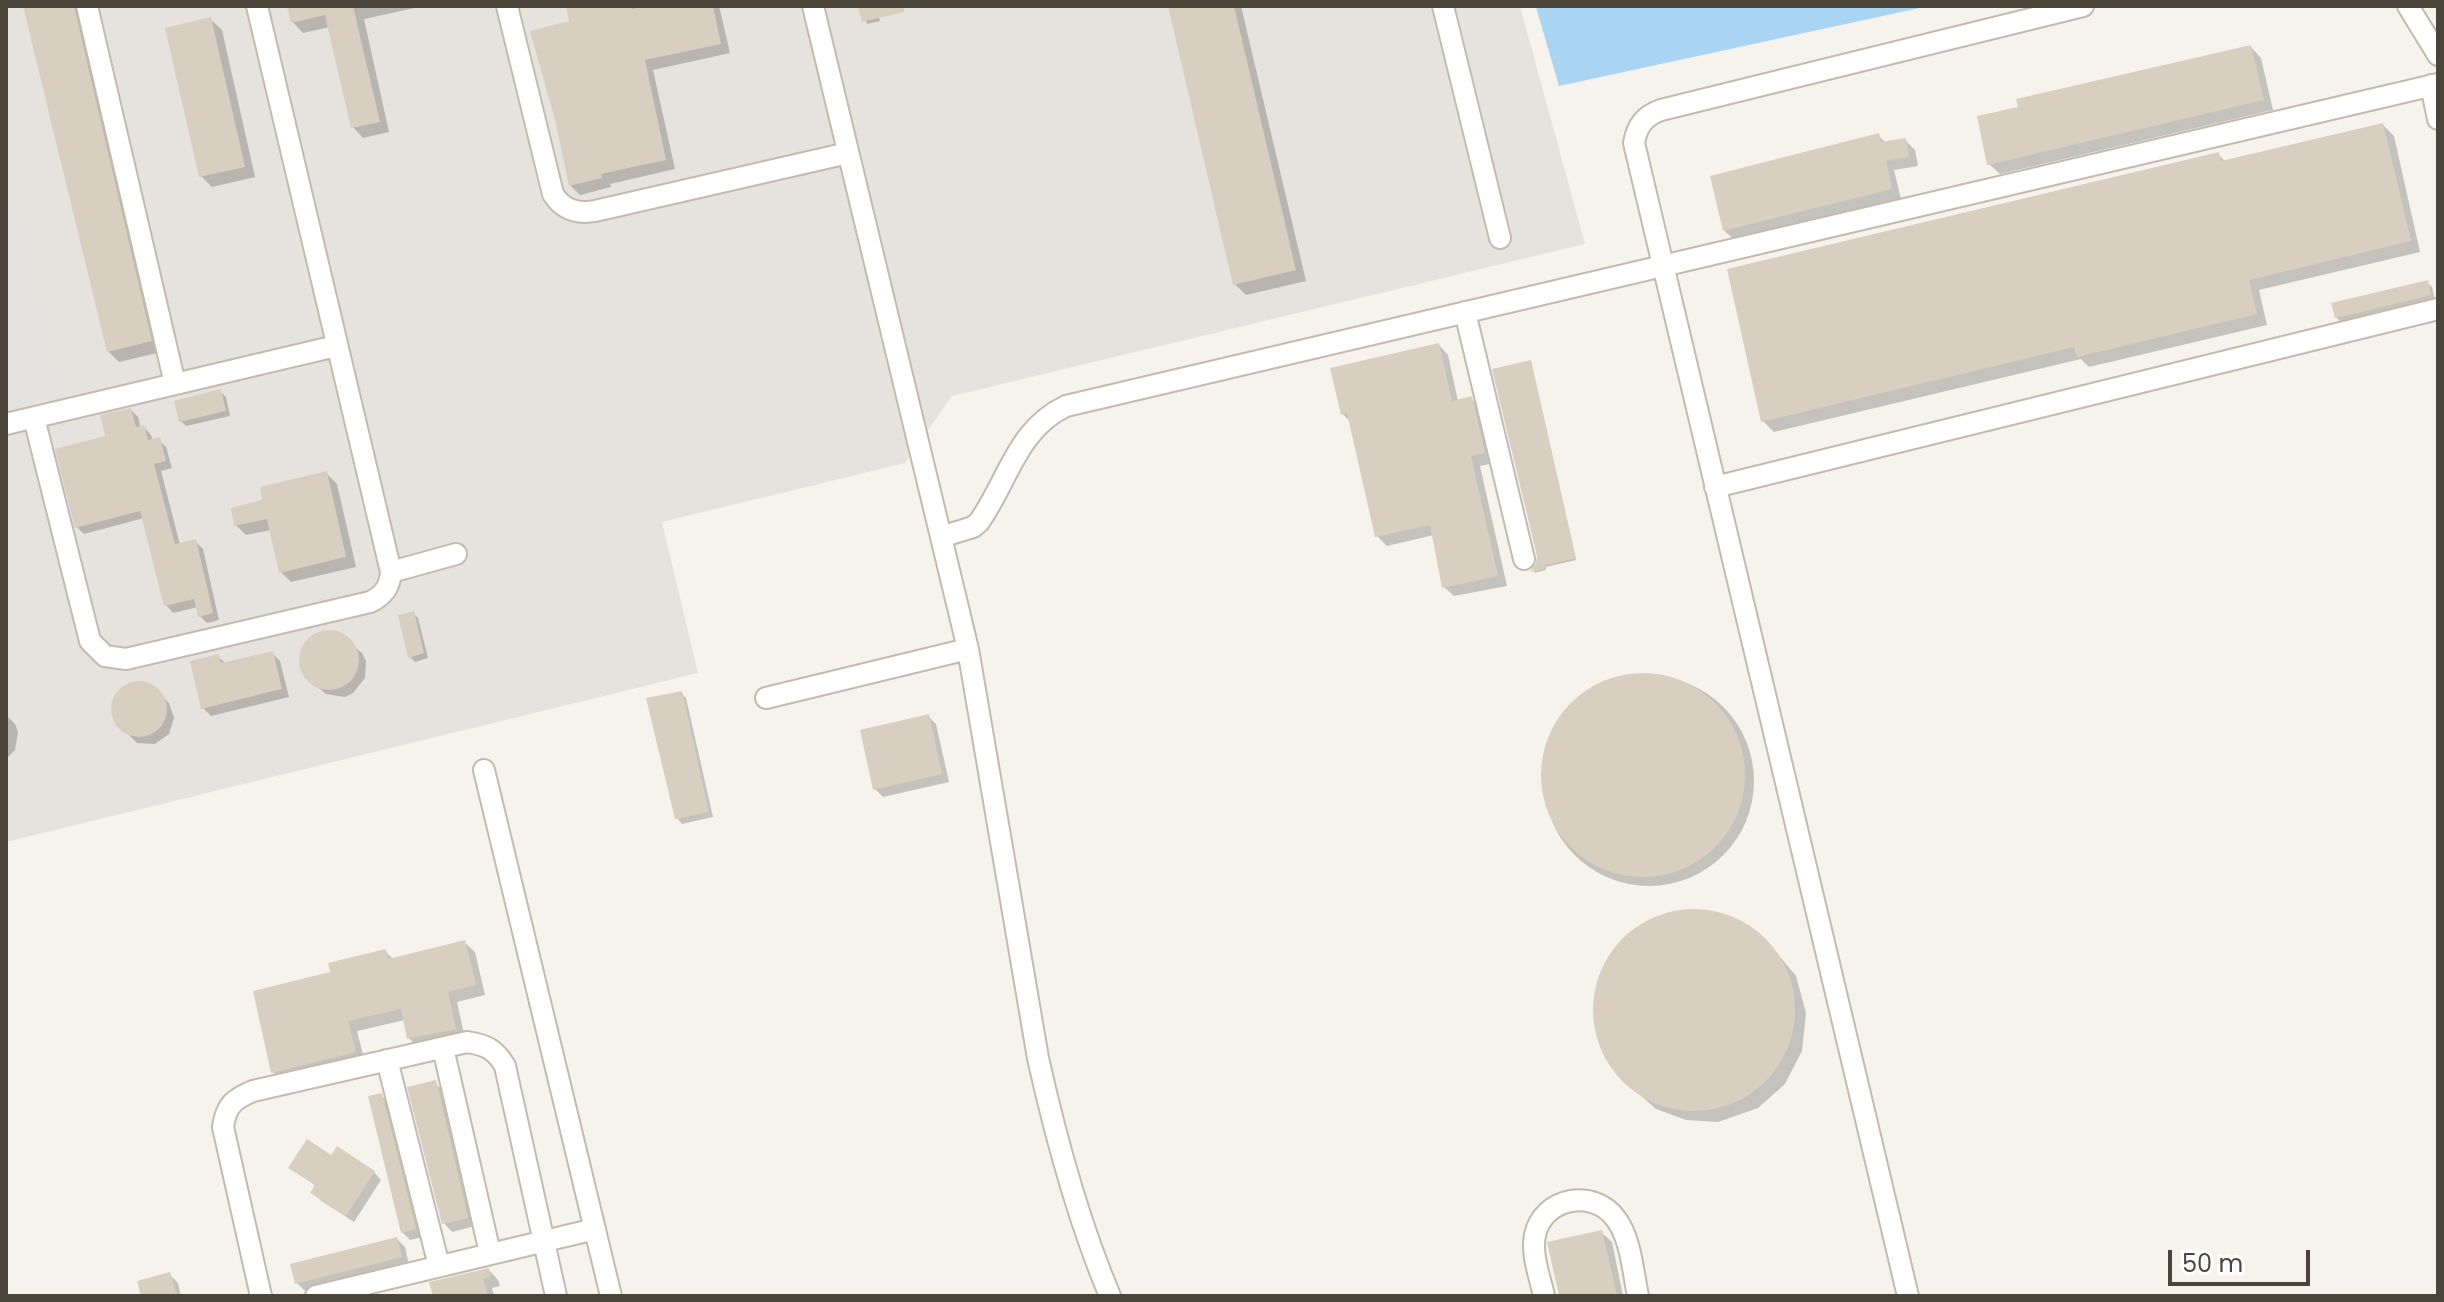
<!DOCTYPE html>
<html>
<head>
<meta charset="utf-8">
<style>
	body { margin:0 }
	#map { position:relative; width:2444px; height:1302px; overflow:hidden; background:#f6f3ec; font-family:Poppins,sans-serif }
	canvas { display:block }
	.frame { position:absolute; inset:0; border:8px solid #4b4439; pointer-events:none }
	.scale { position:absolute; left:2168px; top:1250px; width:142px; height:36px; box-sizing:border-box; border:4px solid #4b4439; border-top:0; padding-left:10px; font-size:24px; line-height:28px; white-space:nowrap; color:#4b4439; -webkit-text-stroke:6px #fff; paint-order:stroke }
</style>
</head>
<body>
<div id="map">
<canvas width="2444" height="1302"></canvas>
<div class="frame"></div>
<div class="scale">50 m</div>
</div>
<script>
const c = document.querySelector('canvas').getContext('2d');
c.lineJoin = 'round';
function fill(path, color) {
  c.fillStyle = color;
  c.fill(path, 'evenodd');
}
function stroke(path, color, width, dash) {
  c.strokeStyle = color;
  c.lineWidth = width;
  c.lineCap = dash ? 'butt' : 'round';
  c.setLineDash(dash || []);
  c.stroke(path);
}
fill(new Path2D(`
	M6,6H1520L1585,244L952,396L905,463L662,522L698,673L6,842Z`), '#e6e2dd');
fill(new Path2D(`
	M21,197L69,397L6,413V201Z`), '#e5e3e0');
fill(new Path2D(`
	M1540,6H1929L1559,86L1536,7Z`), '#a9d4f2');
fill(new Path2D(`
	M25,6H81L161,352L119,362L108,351Z
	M289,6H424L364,19L389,132L363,138L353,127L330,27L303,33L293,22Z
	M568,6H638L639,10L657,6H719L730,53L653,70L675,169L610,184L611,187L580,195L570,185L572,23Z
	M860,6H876L880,21L867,24Z
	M1170,6H1241L1306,281L1246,295L1235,284Z
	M210,19L222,30L255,177L212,187L201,176Z
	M2251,47L2261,58L2273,110L2000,174L1989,164Z
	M2383,125L2394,136L2420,252L2259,290L2267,325L2089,367L2081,359L1774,432L1763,421L2218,154L2226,162Z
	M1878,135L1887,144L1905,140L1915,150L1918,166L1894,170L1901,199L1734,240L1724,230Z
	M2427,282L2432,287L2435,300L2341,322L2336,317Z
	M1439,345L1448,355L1458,401L1471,399L1481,408L1494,463L1480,466L1507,586L1454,596L1444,587L1434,535L1387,546L1377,536L1350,422L1343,414Z
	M1530,362L1576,560L1546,567V570L1534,573L1538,564Z
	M221,392L226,397L230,416L186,426L181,421Z
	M131,410L138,417L141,428L144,427L151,435L153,441L159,440L166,447L172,468L161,471L180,545L196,542L203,549L219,620L207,623L200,616L198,607L173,613L166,605L144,518L84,534L77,527L108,437Z
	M327,474L337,484L356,567L291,582L281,572L271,530L246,535L236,525L265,502Z
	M413,613L418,618L428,658L415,662L410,657Z
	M322,633L339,634L362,653L366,661L365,678L353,693L345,697L326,694L309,680L301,667L302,653L314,637Z
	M272,653L280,661L289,697L211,716L203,708L218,656L226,664Z
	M1544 781a105 105 0 1 1 210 0a105 105 0 1 1-210 0Z
	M139,683L154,688L169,703L174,718L169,734L155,744L137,743L115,721L113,713L117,695L123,689Z
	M681,693L686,698L713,817L682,824L677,818Z
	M6,715L15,724L18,732L15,750L6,759Z
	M928,716L936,724L949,782L883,797L875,789Z
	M1698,910L1735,918L1767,941L1796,976L1806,1013L1802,1051L1785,1084L1758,1108L1718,1122L1686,1120L1656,1109L1620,1077L1608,1062L1597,1033L1594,1002L1602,970L1631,933L1662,915Z
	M464,942L475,952L485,995L457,1002L465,1039L419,1049L409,1038L405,1020L357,1031L365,1062L283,1083L273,1072L333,974L385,951L393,959Z
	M435,1083L443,1091L475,1226L452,1232L444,1223Z
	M381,1095L389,1103L423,1237L410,1240L402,1232Z
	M332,1158L374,1172L381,1180L354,1222L320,1200L313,1192L317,1187L291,1167Z
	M1601,1232L1612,1242L1623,1296H1561Z
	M397,1239L405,1247L409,1265L305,1291L297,1283Z
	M489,1270L498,1280L500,1286L492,1288L494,1296H435Z
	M170,1275L178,1283L181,1296H143Z`), '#0003');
fill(new Path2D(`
	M23,6H74L152,341L107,352Z
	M287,6H353L380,122L351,128L325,15L291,23Z
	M566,6H632V9L647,6H713L721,44L645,60L666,160L601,174L602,178L569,186L555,120L530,31L569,21Z
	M858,6H904V12L862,22Z
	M1168,6H1234L1296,270L1233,285Z
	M211,17L245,167L199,177L165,28Z
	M2251,45L2264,100L1987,165L1977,116L2018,107L2016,99Z
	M2383,123L2411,241L2249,280L2257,314L2077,357L2074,347L1761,422L1727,269L2219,152L2221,161Z
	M1879,133L1881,142L1906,138L1909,157L1886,161L1892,189L1723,231L1710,176Z
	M2428,280L2431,295L2335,318L2331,303Z
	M1439,343L1452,401L1472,396L1485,453L1471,456L1498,576L1442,588L1430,525L1375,537L1347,413L1341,415L1330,368Z
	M1531,360L1576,558L1545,565V569L1530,572L1536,563L1537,556L1492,369Z
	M221,389L226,411L179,422L174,401Z
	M131,408L136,427L144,425L148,440L160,437L166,461L154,464L175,544L196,539L213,613L198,617L194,599L164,606L140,511L75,528L55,449L105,436L100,415Z
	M327,471L346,557L279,573L267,519L234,526L231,508L262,500L260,487Z
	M414,611L424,653L408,658L398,615Z
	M299 660a30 30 0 1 1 60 0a30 30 0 1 1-60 0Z
	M273,651L282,689L201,709L190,661L219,654L221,663Z
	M1541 775a102 102 0 1 1 204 0a102 102 0 1 1-204 0Z
	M111 709a28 28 0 1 1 56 0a28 28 0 1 1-56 0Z
	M682,691L709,812L675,819L646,698Z
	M929,714L942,774L873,790L860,730Z
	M1593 1010a101 101 0 1 1 202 0a101 101 0 1 1-202 0Z
	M465,940L476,985L448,992L456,1029L407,1039L401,1009L348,1021L356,1052L271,1073L253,991L330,972L328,963L386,949L388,959Z
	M436,1080L468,1218L442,1224L407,1087Z
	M382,1093L416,1229L401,1233L368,1096Z
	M307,1139L331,1155L337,1146L375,1171L346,1216L310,1193L315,1185L288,1168Z
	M1602,1230L1617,1296H1559L1547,1242Z
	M397,1237L402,1257L295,1284L290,1264Z
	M489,1268L491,1276L483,1279L488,1296H433L429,1282Z
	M170,1272L177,1296H141L137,1281Z`), '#d8cfc1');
const minor = new Path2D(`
	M87,6L175,384
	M507,6L553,194C563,210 577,214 595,211L848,153
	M813,6L968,649L1038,1058C1056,1139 1078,1220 1110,1296
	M1443,6L1500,238
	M2408,6L2438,55
	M2431,85L2438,119
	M1465,312L1524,559
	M34,418L90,641L105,656L126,659L370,602C383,596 390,587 391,572L257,6
	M6,424L336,346
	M1715,487L2438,309
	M941,537L973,527L979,522C1008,481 1017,429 1066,406L2438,84
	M391,572L456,554
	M766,698L968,649
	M484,770L611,1296
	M443,1048L490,1253
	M387,1060L439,1266
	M261,1296L223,1127C226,1105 234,1099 253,1091L467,1042C486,1045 495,1049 505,1066L556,1296
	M316,1296L595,1229
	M1544,1296C1540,1277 1531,1255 1535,1235C1543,1197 1594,1188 1616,1219C1631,1239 1633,1272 1638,1296
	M1908,1296L1634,143C1637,126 1644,116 1661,110L2083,6`);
stroke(minor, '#c2bbae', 24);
stroke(minor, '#fff', 20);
</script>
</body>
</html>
